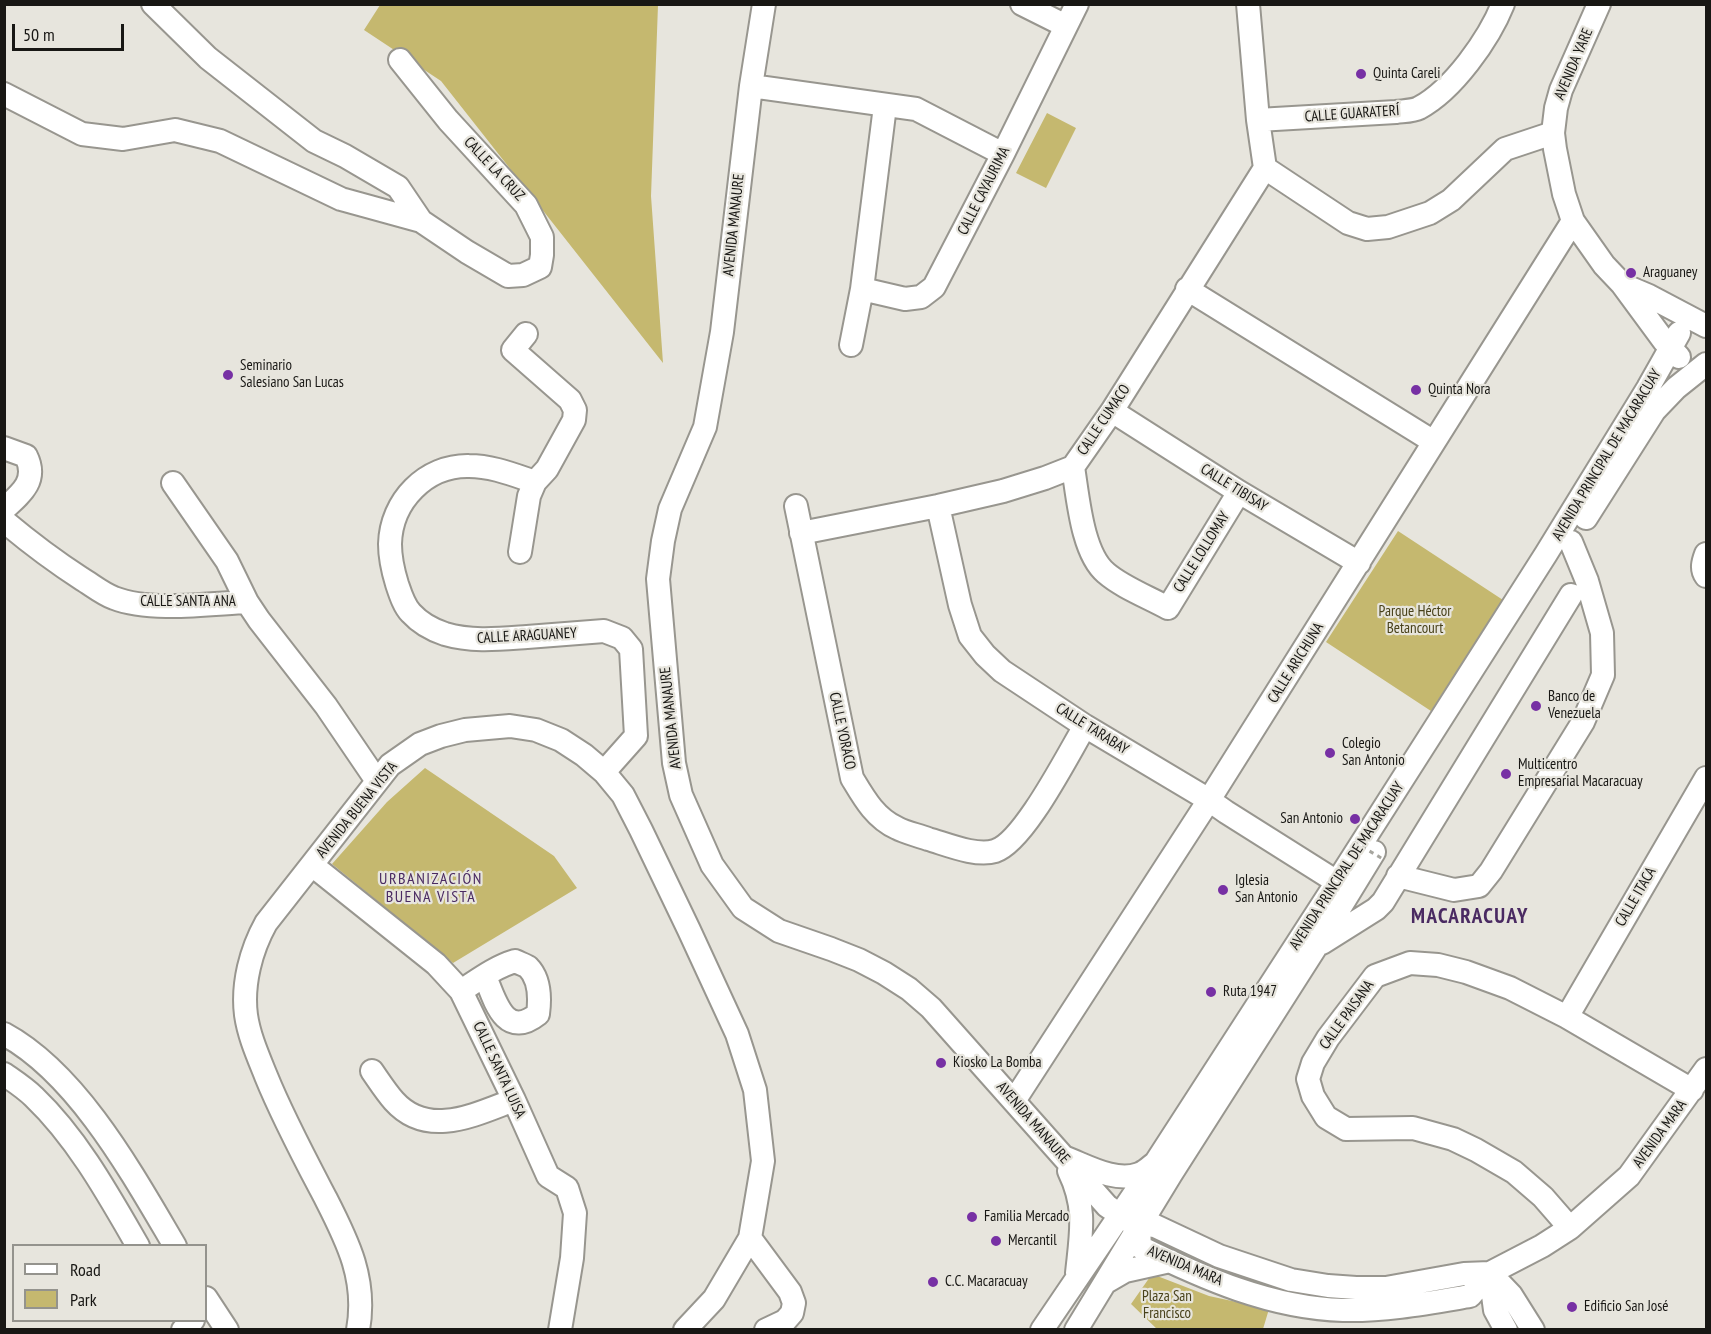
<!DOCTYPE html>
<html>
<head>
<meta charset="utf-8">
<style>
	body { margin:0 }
	#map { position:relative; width:1711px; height:1334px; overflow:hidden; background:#e7e5dd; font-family:"PT Sans Narrow",sans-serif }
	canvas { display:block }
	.frame { position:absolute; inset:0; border:6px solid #181714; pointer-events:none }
	.legend { position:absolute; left:12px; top:1244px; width:195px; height:78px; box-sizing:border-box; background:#e7e5dd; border:2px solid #94938d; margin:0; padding:8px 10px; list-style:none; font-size:18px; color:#181714 }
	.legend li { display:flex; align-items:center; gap:12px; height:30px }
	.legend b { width:30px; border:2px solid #94938d }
	.scale { position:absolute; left:12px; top:24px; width:112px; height:27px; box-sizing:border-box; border:3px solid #181714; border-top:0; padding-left:8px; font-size:18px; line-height:21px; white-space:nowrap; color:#181714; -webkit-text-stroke:4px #e7e5dd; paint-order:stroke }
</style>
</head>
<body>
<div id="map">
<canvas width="1711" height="1334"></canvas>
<div class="frame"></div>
<ul class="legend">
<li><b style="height:8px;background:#fff"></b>Road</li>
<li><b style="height:16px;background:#c5b86f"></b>Park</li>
</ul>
<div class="scale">50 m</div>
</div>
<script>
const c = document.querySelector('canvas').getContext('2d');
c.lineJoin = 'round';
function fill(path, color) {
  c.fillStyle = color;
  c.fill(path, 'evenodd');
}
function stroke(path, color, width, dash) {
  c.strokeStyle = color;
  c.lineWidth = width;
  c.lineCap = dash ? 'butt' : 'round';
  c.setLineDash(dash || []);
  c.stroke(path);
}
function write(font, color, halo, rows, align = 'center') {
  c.font = font + ' "PT Sans Narrow",sans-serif';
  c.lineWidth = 4.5;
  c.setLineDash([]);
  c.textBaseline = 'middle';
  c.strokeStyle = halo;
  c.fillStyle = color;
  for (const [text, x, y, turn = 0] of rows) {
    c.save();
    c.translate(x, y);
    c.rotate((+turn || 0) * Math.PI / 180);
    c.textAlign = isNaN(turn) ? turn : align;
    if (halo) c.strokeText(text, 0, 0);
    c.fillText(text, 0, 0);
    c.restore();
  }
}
fill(new Path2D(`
	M380,5H658L651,196L663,363L441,81L364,30Z
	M1047,113L1076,128L1046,188L1016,173Z
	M1398,531L1503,600L1431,711L1326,642Z
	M425,768L554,856L577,888L453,963L332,864L387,802Z
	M1152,1274L1209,1296L1269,1309L1263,1329L1158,1330L1131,1304Z`), '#c5b86f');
const minor = new Path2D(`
	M153,4L208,58L314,141L345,156L398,187L421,221
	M764,4L751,86L722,332L705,427L670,509L663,541L658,579L674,763L681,795L712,865L743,908L779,931L831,949L859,960L884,973L909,989L931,1008L1107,1206L1139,1228
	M1022,4L1066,26
	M1248,4L1258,120L1265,168
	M1599,4L1561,90L1556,108L1553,133L1555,149L1564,194L1573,221L1604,265L1622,284L1664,341L1679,357
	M751,86L916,109L1003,154
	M4,94L82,134L123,139L175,130L220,141L341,199L421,221L467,252L508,276L523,275L540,267L542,255V237L526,205L448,120L400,60
	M1258,120L1396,112C1404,111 1413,111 1419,108C1453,90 1489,39 1503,4
	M1265,168L1348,223L1367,229L1388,227L1430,213L1451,200L1505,149L1553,133
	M1623,285L1649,296L1706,326
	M862,289L905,299L921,297L934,287L1003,154L1077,4
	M1187,289L1434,442
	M851,345L862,289L885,106
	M1112,411L1239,492L1359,563
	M4,448L26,456C38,480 22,493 4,509
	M1073,467C1078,497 1082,553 1106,573C1122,587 1148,597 1168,608L1239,492
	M535,482C514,475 492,466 469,466C426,465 391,501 390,544C390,558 393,571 397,584C400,593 404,606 411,613C420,623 433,630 445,634C472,642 499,639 527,637C553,635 579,633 604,631L622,638L631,649L636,736L604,772
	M173,483L227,561L247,602
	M796,506L852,778C864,798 875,818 897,828C906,833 918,835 928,839C946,844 976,857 995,851C1024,842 1068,754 1085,726
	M938,506L960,605L970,636L985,655L1002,671L1085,726L1209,800L1226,812L1337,882
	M1586,518L1654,411L1676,388L1706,364
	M4,521C29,542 54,561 82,579C92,585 103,594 114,598C150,612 208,604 247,602L259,620L326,706L377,781
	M801,533L938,506L1003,491L1045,478L1073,467L1112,411L1265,168
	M520,552L529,496L535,482L547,469L574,420L575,410L570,400L513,350L526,334
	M1706,554C1703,562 1701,569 1706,576
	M312,865L436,964L461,991L514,1100L548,1176L567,1188L575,1213L572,1258L560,1330
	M1398,876L1454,890L1479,886L1491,871L1583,722L1603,675L1602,633L1587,581L1571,542
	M1322,943L1376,909L1383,902L1571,595
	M461,991C478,980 495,967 515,961C519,963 525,965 528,967C540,979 540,999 538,1014C505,1040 495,1001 485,976
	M1567,1017L1706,778
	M4,1034C78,1074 133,1175 175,1246
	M372,1071C379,1081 386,1092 394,1101C428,1139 476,1114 514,1100
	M4,1074C14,1081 25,1088 34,1097C77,1138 108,1194 138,1246
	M1014,1101L1209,800L1573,221
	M1066,1158C1087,1166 1116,1183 1139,1174C1145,1172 1150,1167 1155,1163
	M1069,1171C1087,1208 1081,1234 1077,1273
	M1139,1228L1153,1225L1219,1256L1291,1280L1328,1286L1356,1288H1386L1464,1274L1490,1273L1542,1246L1570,1228L1629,1176L1706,1069
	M1139,1228L1140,1247C1203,1278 1271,1308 1343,1310C1386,1311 1428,1303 1470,1296L1490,1273
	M1570,1228L1543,1197L1514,1172L1476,1150L1453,1139L1413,1128L1346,1129L1326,1117L1313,1096L1308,1079L1313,1063L1328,1038L1375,976L1410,963L1438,965L1466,972L1510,988L1567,1017L1692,1090
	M750,1238L790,1292L794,1303L792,1313L785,1321L766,1330
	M1490,1273L1511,1295L1533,1330
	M1490,1273L1495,1310L1506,1330
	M1106,1282L1125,1271L1170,1261
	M206,1298L227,1330
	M183,1330L193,1320
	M358,1330C367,1280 348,1242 326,1199C305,1159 283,1118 266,1076C258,1056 249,1036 246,1015C242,984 251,950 266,923L390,765L420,744L441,736L465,730L510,726L536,730L561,740L584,755L604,772L623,795L641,830L689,930L737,1034L755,1090L763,1161L750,1238L714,1299L685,1330
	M1042,1330L1156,1162L1337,882L1546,554L1648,388L1679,333
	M1076,1330L1171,1174L1317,945L1374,852`);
stroke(minor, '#98968f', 26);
stroke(minor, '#fff', 22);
stroke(new Path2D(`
	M1354,842L1383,859`), '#a7a69f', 3, [4.5, 4.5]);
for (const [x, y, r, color] of [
	[1361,74,6,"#7730a4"],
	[1631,273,6,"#7730a4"],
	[228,375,6,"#7730a4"],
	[1416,390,6,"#7730a4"],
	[1536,706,6,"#7730a4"],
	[1330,753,6,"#7730a4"],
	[1506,774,6,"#7730a4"],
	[1355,819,6,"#7730a4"],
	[1223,890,6,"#7730a4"],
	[1211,992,6,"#7730a4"],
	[941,1063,6,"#7730a4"],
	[972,1217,6,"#7730a4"],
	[996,1241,6,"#7730a4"],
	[933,1282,6,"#7730a4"],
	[1572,1307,6,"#7730a4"]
]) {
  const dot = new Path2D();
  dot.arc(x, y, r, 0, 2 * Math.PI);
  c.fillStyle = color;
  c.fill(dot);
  stroke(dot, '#e7e5dd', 2);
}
write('15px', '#181714', '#e7e5dd', [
	["AVENIDA YARE",1574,64,-67],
	["CALLE GUARATERÍ",1352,114,-4],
	["CALLE LA CRUZ",494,169,47],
	["CALLE CAYAURIMA",984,191,-63],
	["AVENIDA MANAURE",734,225,-84],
	["CALLE CUMACO",1104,420,-56],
	["AVENIDA PRINCIPAL DE MACARACUAY",1607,455,-59],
	["CALLE TIBISAY",1234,488,32],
	["CALLE LOLLOMAY",1202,552,-58],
	["CALLE SANTA ANA",188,602],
	["CALLE ARAGUANEY",527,636,-3],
	["CALLE ARICHUNA",1296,663,-58],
	["AVENIDA MANAURE",671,718,-96],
	["CALLE TARABAY",1092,729,32],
	["CALLE YORACO",842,731,78],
	["AVENIDA BUENA VISTA",357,810,-51],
	["AVENIDA PRINCIPAL DE MACARACUAY",1347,866,-57],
	["CALLE ITACA",1636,897,-60],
	["CALLE PAISANA",1347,1015,-54],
	["CALLE SANTA LUISA",499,1070,65],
	["AVENIDA MANAURE",1033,1123,49],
	["AVENIDA MARA",1660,1134,-54],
	["AVENIDA MARA",1185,1266,23]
]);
write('15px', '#181714', '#e7e5dd', [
	["Quinta Careli",1373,74],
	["Araguaney",1643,273],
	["Seminario",240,366],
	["Salesiano San Lucas",240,383],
	["Quinta Nora",1428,390],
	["Banco de",1548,697],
	["Venezuela",1548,714],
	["Colegio",1342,744],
	["San Antonio",1342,761],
	["Multicentro",1518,765],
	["Empresarial Macaracuay",1518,782],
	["San Antonio",1343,819,"right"],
	["Iglesia",1235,881],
	["San Antonio",1235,898],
	["Ruta 1947",1223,992],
	["Kiosko La Bomba",953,1063],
	["Familia Mercado",984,1217],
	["Mercantil",1008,1241],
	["C.C. Macaracuay",945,1282],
	["Edificio San José",1584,1307]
], 'left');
write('15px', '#48411a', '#e7e5dd', [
	["Parque Héctor",1415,612],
	["Betancourt",1415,629],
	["Plaza San",1167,1297],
	["Francisco",1167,1314]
]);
c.letterSpacing = '1.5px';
write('16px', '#4a2a62', '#e7e5dd', [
	["URBANIZACIÓN",431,879],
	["BUENA VISTA",431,897]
]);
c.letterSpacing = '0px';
c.letterSpacing = '1.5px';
write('bold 21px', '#4a2a62', '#e7e5dd', [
	["MACARACUAY",1470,917]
]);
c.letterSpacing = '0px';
</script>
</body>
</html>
